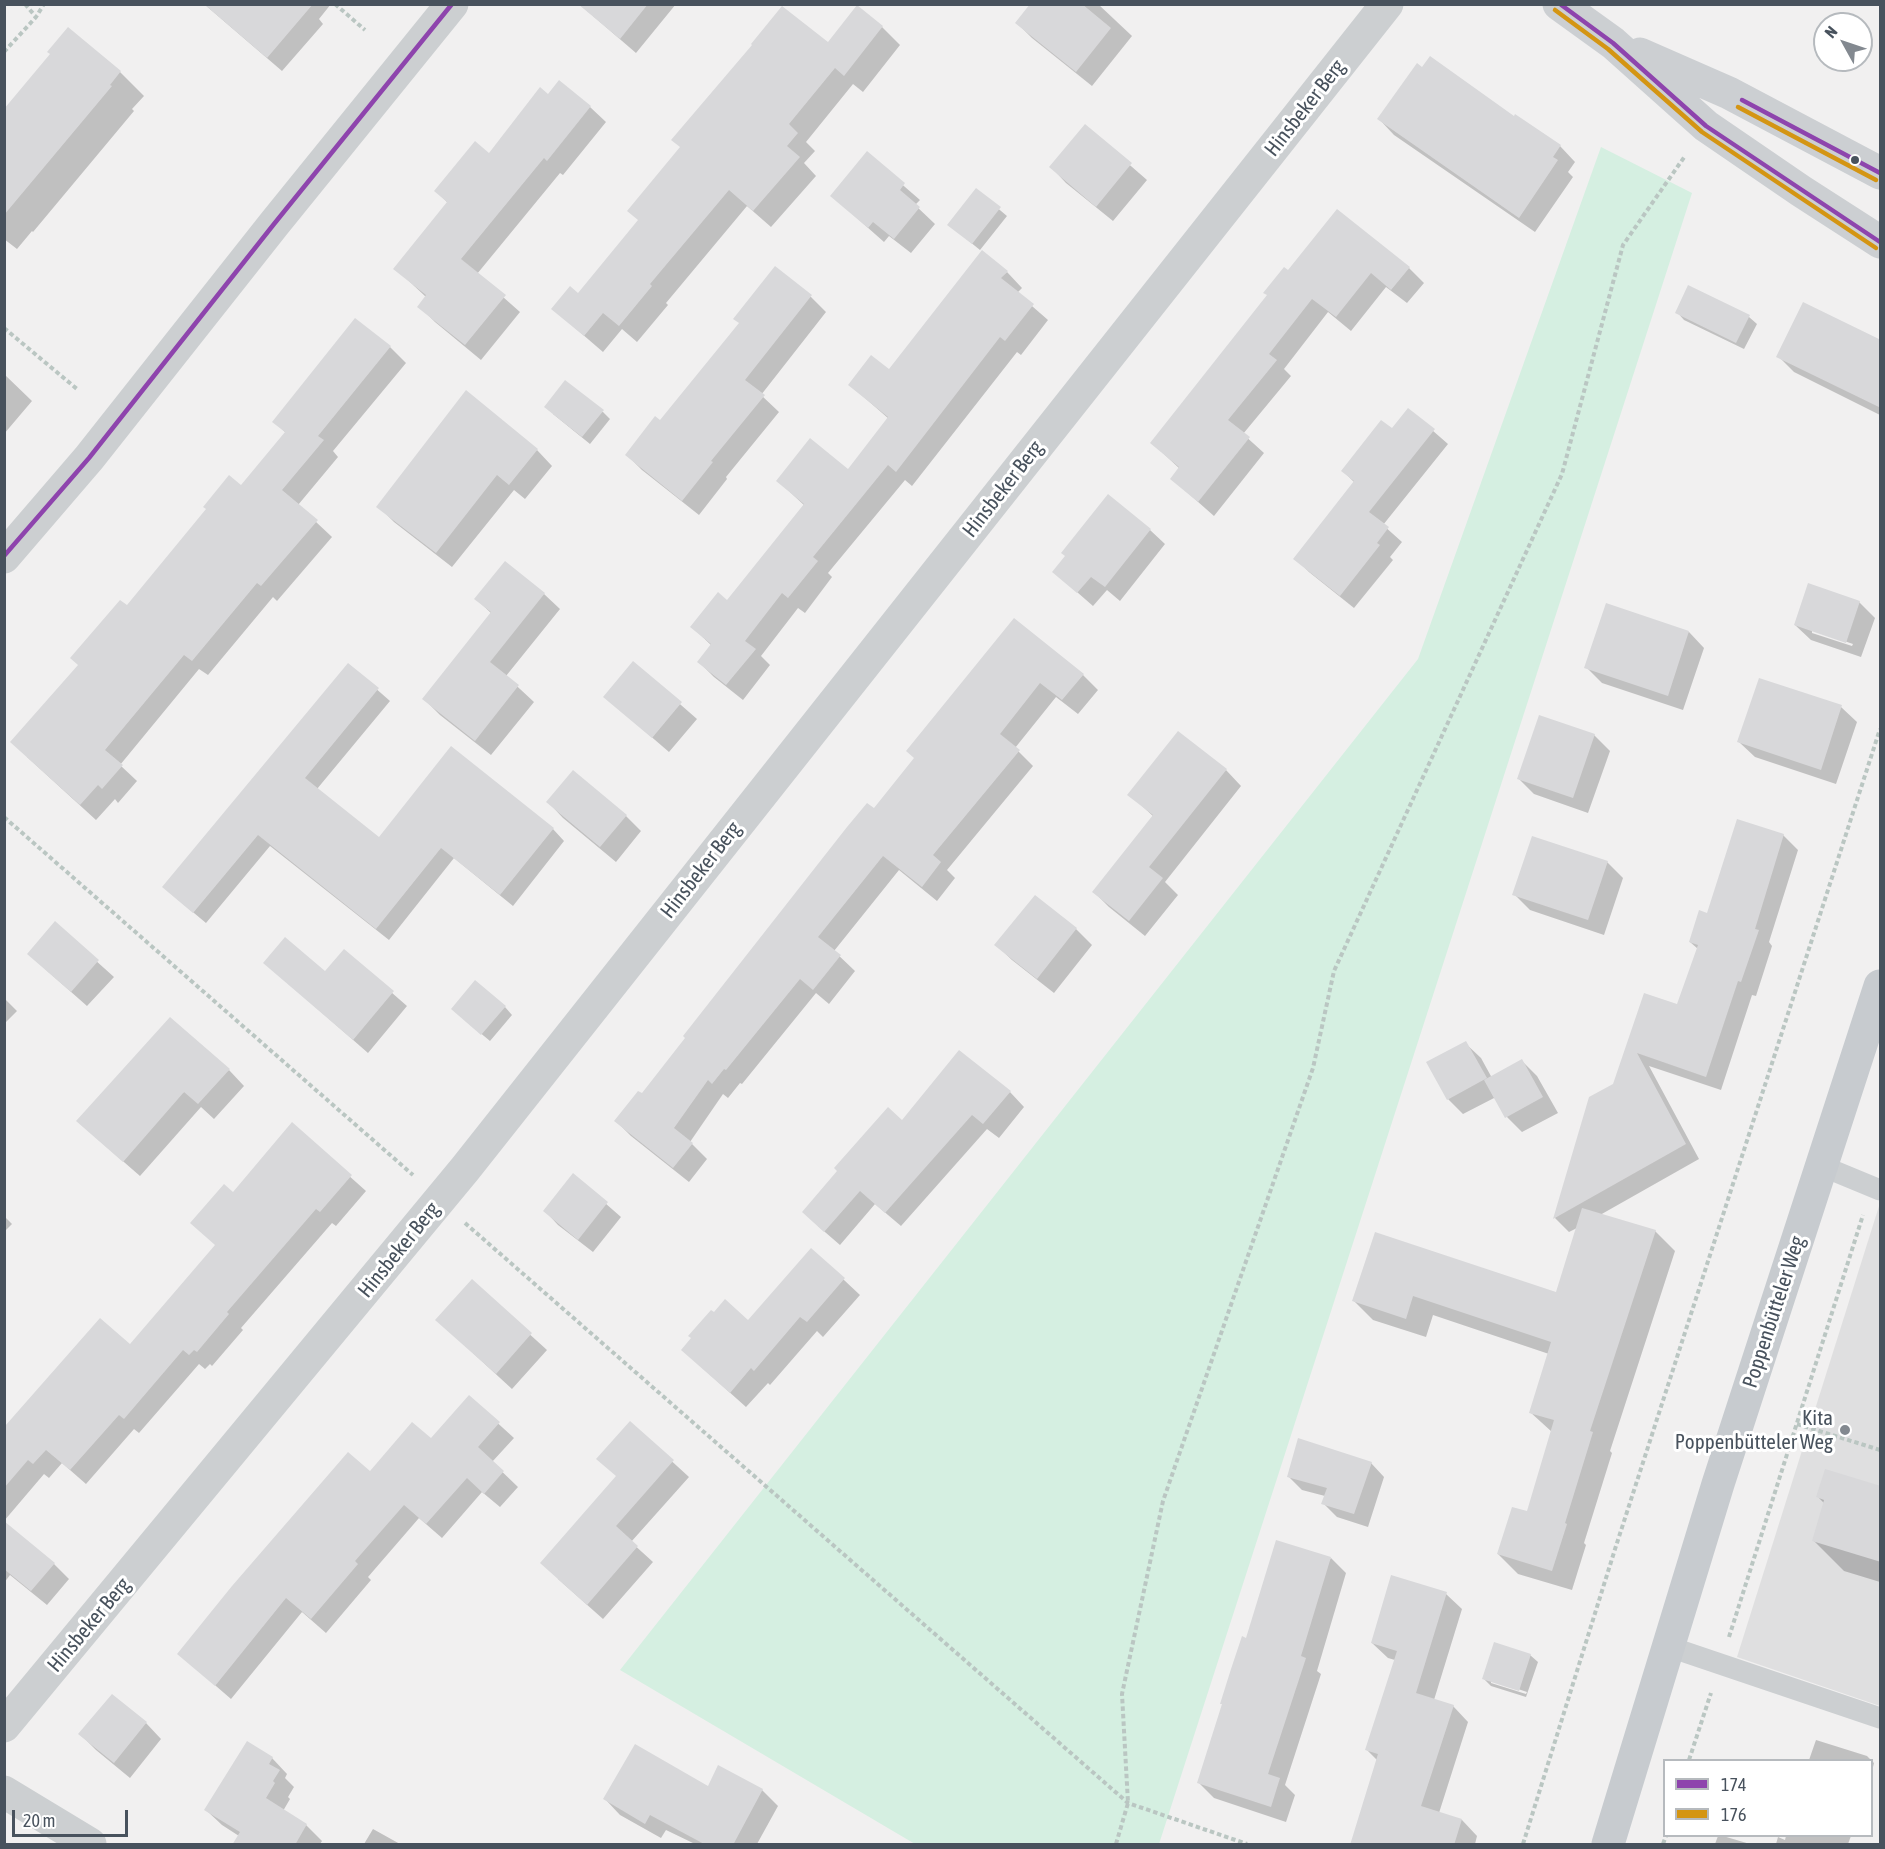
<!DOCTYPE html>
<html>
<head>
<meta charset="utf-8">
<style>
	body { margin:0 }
	#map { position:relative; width:1885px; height:1849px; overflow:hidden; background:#f1f0f0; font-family:"Asap Condensed",sans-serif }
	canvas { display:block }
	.frame { position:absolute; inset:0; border:6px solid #48525d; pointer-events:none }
	.legend { position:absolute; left:1663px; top:1759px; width:210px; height:78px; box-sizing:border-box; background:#fff; border:2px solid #b6babe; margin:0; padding:8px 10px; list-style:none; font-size:18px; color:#48525d }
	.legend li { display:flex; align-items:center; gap:12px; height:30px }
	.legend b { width:30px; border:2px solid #b6babe }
	.north { position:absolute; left:1813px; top:12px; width:60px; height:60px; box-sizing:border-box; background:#fff; border:2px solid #b6babe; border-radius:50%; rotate:310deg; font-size:16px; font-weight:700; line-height:24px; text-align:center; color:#48525d }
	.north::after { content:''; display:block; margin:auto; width:21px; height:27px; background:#838990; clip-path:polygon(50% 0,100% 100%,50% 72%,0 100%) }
	.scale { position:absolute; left:12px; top:1810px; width:116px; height:27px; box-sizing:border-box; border:3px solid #48525d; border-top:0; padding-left:8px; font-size:18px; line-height:21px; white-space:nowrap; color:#48525d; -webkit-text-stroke:4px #fff; paint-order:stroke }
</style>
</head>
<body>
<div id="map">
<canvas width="1885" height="1849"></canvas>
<div class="frame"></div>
<ul class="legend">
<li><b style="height:8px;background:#8e44ad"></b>174</li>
<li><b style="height:8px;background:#d49513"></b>176</li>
</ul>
<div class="north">N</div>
<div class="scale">20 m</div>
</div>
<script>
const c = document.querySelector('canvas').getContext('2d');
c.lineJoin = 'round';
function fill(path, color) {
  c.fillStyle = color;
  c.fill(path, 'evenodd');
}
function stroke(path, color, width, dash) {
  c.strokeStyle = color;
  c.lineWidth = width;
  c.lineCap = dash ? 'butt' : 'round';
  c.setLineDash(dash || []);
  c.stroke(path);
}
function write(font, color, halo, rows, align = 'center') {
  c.font = font + ' "Asap Condensed",sans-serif';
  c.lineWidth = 6;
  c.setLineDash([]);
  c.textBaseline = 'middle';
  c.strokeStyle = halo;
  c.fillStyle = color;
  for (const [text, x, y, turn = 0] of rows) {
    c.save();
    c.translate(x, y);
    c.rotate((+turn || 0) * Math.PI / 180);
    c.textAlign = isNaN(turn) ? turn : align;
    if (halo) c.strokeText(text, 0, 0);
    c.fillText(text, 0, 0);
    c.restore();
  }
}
fill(new Path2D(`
	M1880,1203V1706L1737,1657Z`), '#dfdfe0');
fill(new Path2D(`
	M1601,147L1692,193L1159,1844H915L620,1670L1418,659Z`), '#d5efe1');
fill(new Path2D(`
	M204,4H331L319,19L323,24L282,71Z
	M579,4H676L636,53Z
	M1031,4H1098L1132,36L1092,86L1032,38L1017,23Z
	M882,27L900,45L863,92L853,84L806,142L815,151L804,163L816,176L771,227L747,206L666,303L668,305L637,342L622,329L603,352L553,309L579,295L828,45Z
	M68,29L120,72L144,96L132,109L134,111L33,232L32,231L17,249L4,239V112L52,54Z
	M549,96L590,107L606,122L563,175L560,173L477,274L520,312L481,360L435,322L419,306L426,297L395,268L448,203L436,191L490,155Z
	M1515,118L1560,146L1575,162L1568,172L1573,177L1535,232L1394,135L1379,119Z
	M1085,126L1147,180L1113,221L1066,183L1051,167Z
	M867,154L920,200L915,205L935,224L911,253L889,236L884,242L832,196Z
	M976,190L1007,216L980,250L949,225Z
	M775,268L811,297L826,312L761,395L779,412L726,477L727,479L699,515L642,470L627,455L660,422L740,324Z
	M1409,268L1424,283L1407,303L1386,287L1351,331L1328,312L1284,369L1291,376L1243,434L1264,453L1214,516L1172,479L1180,469L1152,443L1288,272Z
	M1007,272L1022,288L1017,293L1048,320L1021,355L1017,352L912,486L905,480L828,573L832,577L805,613L798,608L761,656L770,665L743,700L714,677L699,662L712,646L692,627L727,602L805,506L778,481L848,471L889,419L850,385L889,371Z
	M1677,312L1749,317L1757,324L1744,349L1684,320Z
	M355,320L390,347L406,363L333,451L338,457L298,505L332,537L277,601L273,597L208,675L199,669L120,765L137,781L118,803L115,799L96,820L27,757L80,666L127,607L241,487L286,433L274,422Z
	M1880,342V415L1794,372L1778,356Z
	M4,374L32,401L4,434Z
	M1409,410L1448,444L1383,525L1402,542L1390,557L1393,560L1354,608L1309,572L1295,558L1355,483L1343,471L1392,430Z
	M603,412L610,419L590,444L553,414Z
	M537,450L552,466L525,499L514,490L452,567L394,522L378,506Z
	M1108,496L1150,530L1165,544L1120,601L1107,590L1093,606L1054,572Z
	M544,594L560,609L506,676L534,702L491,755L440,715L424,699L492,614L476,599Z
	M1859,602L1875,618L1861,657L1811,640L1795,625ZM1812,630L1853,644L1852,646L1812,633Z
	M1014,620L1083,675L1098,690L1078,714L1056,697L1015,748L1033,766L947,870L955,878L937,901L899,870L834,951L855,971L829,1004L816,993L742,1084L740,1083L728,1098L723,1094L690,1142L707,1159L689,1182L631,1136L616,1121L642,1095L915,759Z
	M1689,632L1704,648L1683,710L1602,683L1586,667Z
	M633,663L697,719L669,752L605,697Z
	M349,665L390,701L317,789L379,839L553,829L564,841L513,906L454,858L389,940L270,846L206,923L176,898Z
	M1841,707L1857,722L1836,784L1755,757L1739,742Z
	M1594,735L1610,751L1588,813L1534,794L1519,779Z
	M1226,770L1241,786L1165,882L1178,895L1145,936L1109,907L1094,892L1154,817L1129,794Z
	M548,802L626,816L641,831L616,862L563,818Z
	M1783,835L1798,850L1769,942L1772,946L1756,996L1752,995L1721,1090L1649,1066L1699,1159L1600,1215L1655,1231L1675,1251L1610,1451L1612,1453L1584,1543L1586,1545L1572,1590L1518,1574L1498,1554L1528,1513L1552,1432L1530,1412L1549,1354L1433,1315L1426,1337L1373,1320L1353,1300L1376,1234L1557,1294L1577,1228L1569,1232L1555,1218L1590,1098L1615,1085L1644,995L1678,1006L1698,949L1690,942L1708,915Z
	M1607,862L1623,878L1604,935L1530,910L1514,894Z
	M1035,897L1076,929L1092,945L1054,993L1012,960L996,945Z
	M55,924L114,977L87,1006L45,969Z
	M344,951L407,1006L368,1053L265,963L326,973Z
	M4,998L17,1011L4,1024Z
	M505,1007L512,1015L490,1041L460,1016Z
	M1465,1043L1481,1058L1492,1078L1522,1061L1537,1076L1558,1113L1522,1132L1507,1117L1496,1097L1463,1114L1448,1099Z
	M229,1070L244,1086L214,1119L201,1107L140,1176L94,1136Z
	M1010,1092L1024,1107L999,1138L987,1129L901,1226L875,1204L840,1245L818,1226L903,1122Z
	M292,1125L366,1191L336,1226L332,1223L241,1328L243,1330L212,1366L210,1364L205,1369L199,1364L139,1433L134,1429L86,1484L62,1463L49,1478L44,1474L4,1521V1429L100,1320L130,1346L216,1246L233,1194Z
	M573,1175L621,1217L593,1252L558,1225L545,1211Z
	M4,1216L12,1224L4,1232Z
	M812,1250L860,1295L823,1337L817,1331L770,1385L768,1383L746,1407L699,1365L714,1315L749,1322Z
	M472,1282L547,1350L512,1389L437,1320Z
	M469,1397L514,1438L492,1462L518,1487L500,1507L482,1492L442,1538L419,1518L368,1577L371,1580L326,1633L302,1612L231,1699L179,1654L370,1473L431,1440Z
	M630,1423L689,1477L631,1542L653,1562L603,1619L558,1579L617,1477Z
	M1371,1463L1384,1477L1368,1527L1337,1517L1323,1503L1325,1496L1302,1490L1289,1477Z
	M1880,1488V1582L1844,1571L1813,1540L1825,1504L1818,1497Z
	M4,1523L54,1564L69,1579L47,1605L10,1575L4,1583Z
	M1331,1558L1346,1573L1317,1671L1321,1674L1285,1785L1295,1795L1286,1822L1214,1798L1198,1782L1247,1640Z
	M1446,1594L1462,1609L1434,1700L1453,1706L1468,1722L1439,1813L1462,1820L1477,1836L1475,1844H1351L1378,1761L1367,1750L1395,1660L1388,1658L1372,1643Z
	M1530,1655L1538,1662L1526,1697L1491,1686L1484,1679ZM1491,1680L1527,1692L1526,1694L1491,1683Z
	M146,1723L161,1739L130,1778L96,1750L80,1734Z
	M1816,1740L1867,1756L1874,1763L1872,1771V1760H1809Z
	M272,1758L287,1774L285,1778L294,1787L288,1797L290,1799L283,1811L306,1825L322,1841L320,1844H247L239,1836L222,1825L206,1810Z
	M708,1788L762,1790L778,1806L757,1844H695L666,1830L661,1838L620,1815L605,1799Z
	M373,1829L400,1844H364Z
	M1718,1836H1723L1750,1844H1715Z
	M1786,1836H1851L1848,1844H1776L1778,1837L1785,1840Z`), '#0003');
fill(new Path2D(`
	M204,4H313L267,58Z
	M578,4H648L620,39Z
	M1030,4H1082L1111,28L1076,72L1015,23Z
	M857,5L883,26L844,76L835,68L789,124L798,133L787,146L800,157L753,211L729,190L650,284L652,286L619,326L603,313L584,336L551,309L570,286L578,293L638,220L627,211L680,147L671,140L752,45L751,44L782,6L828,42Z
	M68,27L121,71L110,85L112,86L4,215V109L50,54L47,52Z
	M1430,56L1514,116L1515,114L1561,145L1553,157L1558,160L1519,218L1377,119L1417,63L1422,67Z
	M559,80L591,106L547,161L544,158L461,259L506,295L465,345L417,307L426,295L393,269L447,202L434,191L475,141L489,153L540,87L548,94Z
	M1085,124L1132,163L1096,207L1049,167Z
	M867,151L905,183L900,190L920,207L894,239L873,222L868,228L830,196Z
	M976,188L1001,207L972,244L947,225Z
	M1337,209L1410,267L1391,290L1371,273L1336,317L1312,299L1269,354L1277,360L1228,420L1250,437L1198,502L1170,479L1179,467L1150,443L1267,295L1263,293L1284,267L1288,270Z
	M982,250L1008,271L1001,278L1034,304L1005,341L1000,337L896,472L888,465L813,557L818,561L788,598L782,593L745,641L756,649L726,685L697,662L711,644L690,627L718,592L727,600L804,504L776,481L810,438L848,469L888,417L848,385L871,355L889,369Z
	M775,266L812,295L745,380L765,395L711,461L713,462L682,501L625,455L655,416L660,420L739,323L733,319Z
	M1688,285L1750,315L1736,343L1675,313Z
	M1803,302L1881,340V408L1776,357Z
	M355,318L391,346L318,436L324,440L282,490L318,520L261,586L257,583L192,661L184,655L105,750L123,765L102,789L98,785L80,805L10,742L78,665L70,658L120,600L127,605L206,509L203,507L229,475L241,485L285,432L272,422Z
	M565,380L604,410L582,437L544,407Z
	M466,390L538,449L509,485L497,475L436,553L376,507Z
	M1408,408L1435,429L1369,512L1389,527L1377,543L1380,545L1340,596L1293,559L1354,481L1341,471L1381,420L1392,428Z
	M1108,494L1151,529L1105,587L1091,577L1077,593L1052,572L1065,556L1061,553Z
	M505,561L545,593L490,662L519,685L475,741L422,699L491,612L474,599Z
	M1808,583L1860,601L1846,643L1794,625Z
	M1606,603L1689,631L1668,696L1584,668Z
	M1014,618L1084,674L1062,700L1040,683L1000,734L1020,750L933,855L941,862L922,887L883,856L818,937L841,955L813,990L800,979L726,1070L724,1069L712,1084L708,1080L674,1128L693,1143L673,1168L614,1121L638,1091L642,1093L685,1038L683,1036L847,827L867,803L874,808L914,758L906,751Z
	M633,661L682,702L652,738L603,697Z
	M348,663L379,688L305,778L379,837L451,746L554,828L500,895L441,848L376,929L258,835L193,913L162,887Z
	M1759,678L1842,705L1821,770L1737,742Z
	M1539,715L1595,734L1573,798L1517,779Z
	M1178,731L1227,769L1149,867L1163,878L1129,921L1092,892L1153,815L1127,795Z
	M573,770L627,815L600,847L546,802Z
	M1737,819L1784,834L1755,929L1759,930L1741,982L1738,981L1706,1077L1637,1053L1686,1144L1553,1219L1589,1097L1613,1084L1644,993L1677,1004L1698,945L1689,942L1699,910L1707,913Z
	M1532,836L1608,861L1588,920L1512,895Z
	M1035,895L1077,928L1037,979L994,945Z
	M55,921L99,960L71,992L27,954Z
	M285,937L325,971L344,949L394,991L353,1040L263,963Z
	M475,980L506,1006L481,1035L451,1009Z
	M170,1017L230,1069L198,1104L184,1092L123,1162L76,1121Z
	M1466,1041L1487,1078L1447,1100L1426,1062Z
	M959,1050L1011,1091L983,1124L972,1115L885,1213L860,1191L824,1232L802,1212L837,1171L834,1168L888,1107L902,1120Z
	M1522,1059L1543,1097L1505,1118L1484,1080Z
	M292,1122L352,1175L320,1212L316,1209L227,1312L229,1314L197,1352L194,1350L189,1355L183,1350L124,1419L119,1415L70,1470L46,1450L33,1464L28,1460L4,1488L5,1426L100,1318L130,1344L215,1245L190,1223L224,1184L233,1192Z
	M573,1173L608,1202L578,1240L543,1211Z
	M1582,1208L1656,1230L1590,1431L1593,1432L1565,1523L1567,1524L1552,1571L1497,1554L1512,1507L1527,1511L1554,1420L1529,1413L1551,1342L1413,1296L1406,1319L1352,1301L1375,1232L1556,1292Z
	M811,1248L845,1278L807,1322L800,1317L754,1371L751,1368L730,1393L681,1350L691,1338L688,1336L711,1310L714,1312L725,1299L748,1320Z
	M472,1279L532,1333L496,1374L435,1320Z
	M469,1395L500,1422L478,1447L504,1471L484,1494L467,1478L426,1524L404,1505L355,1561L358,1564L311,1619L286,1598L215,1686L177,1654L232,1586L348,1452L370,1471L412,1422L431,1438Z
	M630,1421L674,1460L616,1526L638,1546L587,1605L540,1563L616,1476L596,1459Z
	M1298,1438L1372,1462L1354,1514L1321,1504L1327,1488L1287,1477Z
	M1825,1469L1881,1486V1562L1812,1541L1824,1500L1816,1497Z
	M4,1521L55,1563L31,1591L4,1569Z
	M1276,1540L1331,1557L1301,1656L1306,1658L1268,1774L1280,1778L1271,1807L1197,1783L1222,1704H1220L1231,1669L1242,1636L1246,1638Z
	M1391,1575L1447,1592L1416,1693L1454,1705L1421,1806L1462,1819L1454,1845H1350L1378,1754L1365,1750L1397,1651L1371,1643Z
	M1494,1642L1531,1654L1519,1691L1482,1679Z
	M112,1694L147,1722L114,1763L78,1734Z
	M247,1741L273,1757L269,1764L280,1770L273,1781L275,1783L266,1798L307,1824L295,1845H232L240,1832L204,1810Z
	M635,1744L708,1786L718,1765L763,1789L733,1845H706L650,1815L645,1824L603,1799Z`), '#d8d8da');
stroke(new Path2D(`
	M25,4L36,17
	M335,4L365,30
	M4,52L36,17L44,4
	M4,328L77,389
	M4,817L413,1175
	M465,1223L1128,1803L1247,1844
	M1797,1424L1880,1450
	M1729,1637L1863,1215
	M1689,1760L1711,1693
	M1116,1844L1128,1803L1122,1694L1163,1501L1313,1068L1334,971L1562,474L1623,245L1685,156
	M1523,1844L1616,1546L1880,729
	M1663,1844L1666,1836`), '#bac6c2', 4, [4.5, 3]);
stroke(new Path2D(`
	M1822,1166L1880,1190
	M1667,1646L1880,1718`), '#cccfd1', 21);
stroke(new Path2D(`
	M4,557L89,458L274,224L452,4
	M4,1726L465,1169L1387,4
	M4,1792L90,1844`), '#cccfd1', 33);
stroke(new Path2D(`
	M1559,4L1613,43L1706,126L1801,191L1880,242
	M1640,54L1729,93L1880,173`), '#cccfd2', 33);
stroke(new Path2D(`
	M1608,1844L1718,1484L1880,986`), '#c7cbcf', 33);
stroke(new Path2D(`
	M1560,4L1613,43L1706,126L1880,242
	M1742,100L1880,173
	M4,556L89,458L274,224L452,4`), '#8e44ad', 4.5);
stroke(new Path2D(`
	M1555,10L1608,49L1702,132L1876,248
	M1738,107L1876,180`), '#d49513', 4.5);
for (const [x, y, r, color] of [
	[1855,160,5,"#48525d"],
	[1845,1430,6,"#838990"]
]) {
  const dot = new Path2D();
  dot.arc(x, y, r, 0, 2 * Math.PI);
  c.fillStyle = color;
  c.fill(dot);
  stroke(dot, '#fff', 2);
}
write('21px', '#48525d', '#fff', [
	["Hinsbeker Berg",1305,108,-52],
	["Hinsbeker Berg",1003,489,-52],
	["Hinsbeker Berg",701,870,-52],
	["Hinsbeker Berg",399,1250,-51],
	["Poppenbütteler Weg",1774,1312,-72],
	["Hinsbeker Berg",89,1625,-50]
]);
write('21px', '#48525d', '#fff', [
	["Kita",1833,1418],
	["Poppenbütteler Weg",1833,1442]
], 'right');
</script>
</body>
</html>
